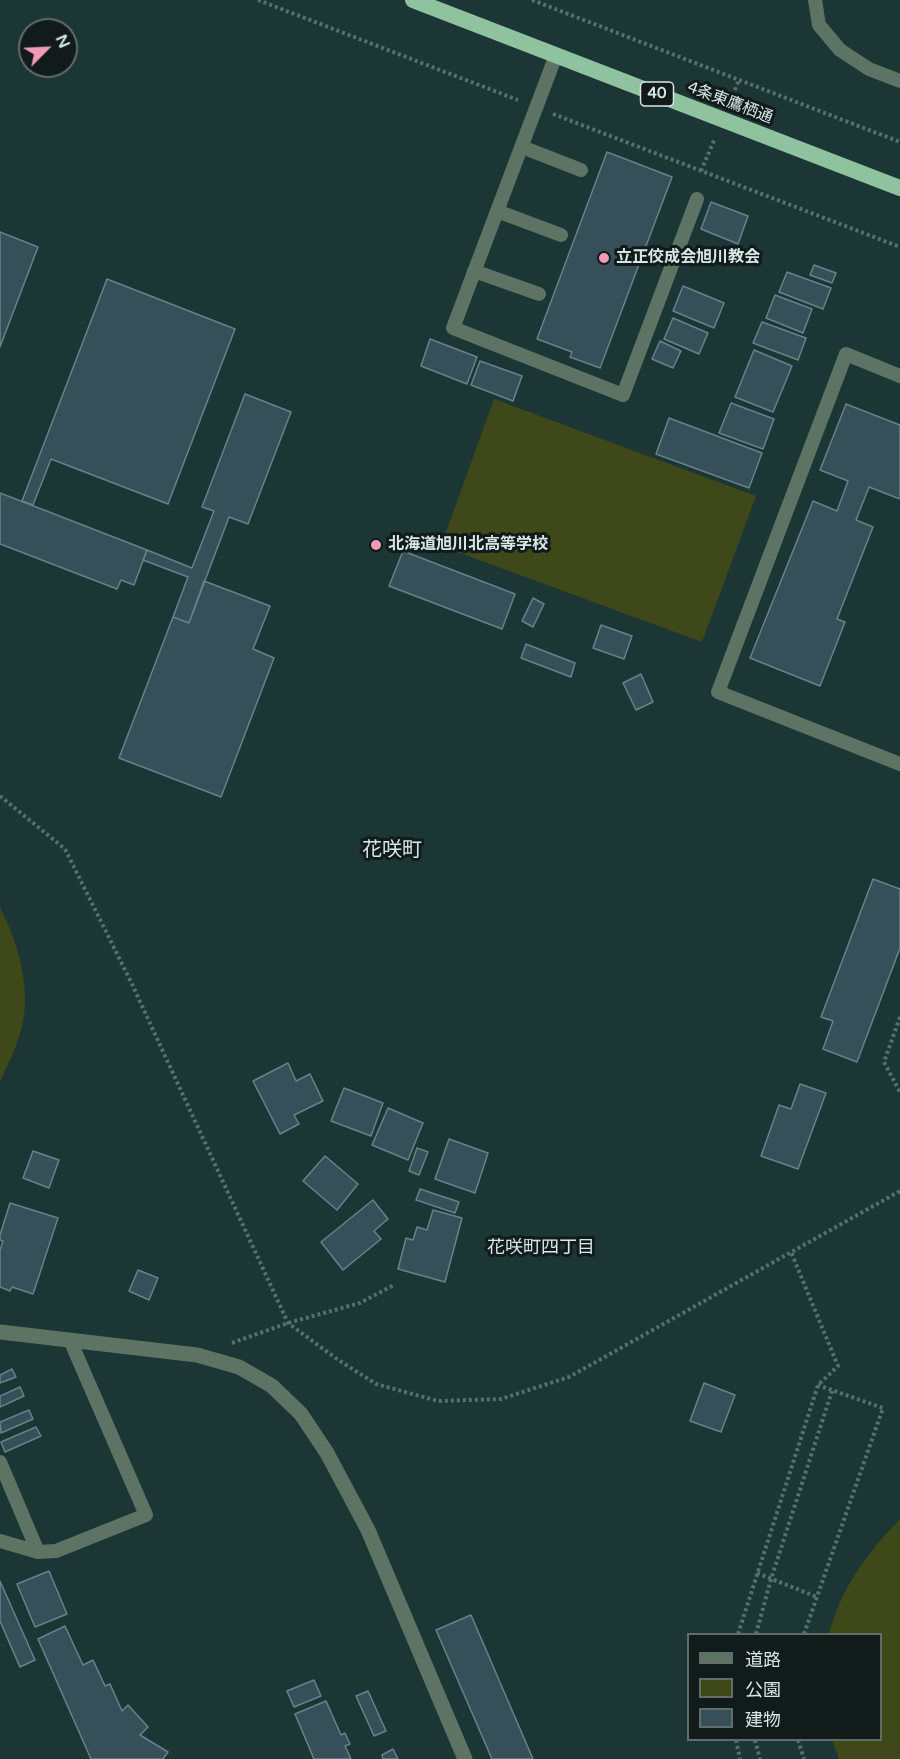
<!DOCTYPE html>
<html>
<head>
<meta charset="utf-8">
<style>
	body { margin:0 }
	#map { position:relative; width:900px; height:1759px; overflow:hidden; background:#1b3634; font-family:"Varela Round","Noto Sans JP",sans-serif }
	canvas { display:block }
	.legend { position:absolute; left:687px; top:1633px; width:195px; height:108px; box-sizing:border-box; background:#101b1a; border:2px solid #606d6b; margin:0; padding:8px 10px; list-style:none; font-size:18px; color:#d7e7e5 }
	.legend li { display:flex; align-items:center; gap:12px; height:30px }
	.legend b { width:30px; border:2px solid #606d6b }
	.north { position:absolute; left:18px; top:18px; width:60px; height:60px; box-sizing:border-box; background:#101b1a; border:2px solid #606d6b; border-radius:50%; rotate:66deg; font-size:16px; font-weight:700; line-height:24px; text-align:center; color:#d7e7e5 }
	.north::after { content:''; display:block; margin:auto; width:21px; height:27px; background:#f09ab6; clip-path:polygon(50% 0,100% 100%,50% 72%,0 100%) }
</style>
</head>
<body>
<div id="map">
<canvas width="900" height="1759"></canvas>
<ul class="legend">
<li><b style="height:8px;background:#5d7364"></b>道路</li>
<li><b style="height:16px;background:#3e4819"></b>公園</li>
<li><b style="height:16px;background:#364f58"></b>建物</li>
</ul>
<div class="north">N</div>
</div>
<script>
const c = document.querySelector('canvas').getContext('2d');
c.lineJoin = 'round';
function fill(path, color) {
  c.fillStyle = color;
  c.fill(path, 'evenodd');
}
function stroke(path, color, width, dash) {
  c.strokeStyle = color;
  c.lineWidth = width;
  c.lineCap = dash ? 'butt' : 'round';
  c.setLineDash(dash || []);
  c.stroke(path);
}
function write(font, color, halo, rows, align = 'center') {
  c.font = font + ' "Varela Round","Noto Sans JP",sans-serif';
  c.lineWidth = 6;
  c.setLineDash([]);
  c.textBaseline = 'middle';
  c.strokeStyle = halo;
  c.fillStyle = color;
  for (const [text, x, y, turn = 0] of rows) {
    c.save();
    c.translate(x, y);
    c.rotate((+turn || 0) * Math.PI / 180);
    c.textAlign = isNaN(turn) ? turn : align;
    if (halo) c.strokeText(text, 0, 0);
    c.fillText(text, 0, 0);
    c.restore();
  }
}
fill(new Path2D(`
	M494,399L756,496L702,642L441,546Z
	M0,907C19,945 33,992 20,1034C15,1050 7,1066 0,1082Z
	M900,1519V1759H839L832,1740H880V1634H829C841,1588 867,1553 900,1519Z`), '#3e4819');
const building = new Path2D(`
	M607,152L672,177L600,368L570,357L572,352L537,339Z
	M711,202L748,216L738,244L701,229Z
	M0,232L38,247L0,347Z
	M814,265L836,273L832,283L810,275Z
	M787,272L831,288L823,309L779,292Z
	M107,279L235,329L168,504L51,459L33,505L22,501Z
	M683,286L724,303L714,328L673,311Z
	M775,295L812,309L803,333L766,318Z
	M673,318L708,333L699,354L664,339Z
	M762,322L806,338L798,360L753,343Z
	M430,339L477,357L467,384L421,366Z
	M660,341L681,351L673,368L652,359Z
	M754,350L792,366L773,412L735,397Z
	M480,361L522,376L513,401L471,385Z
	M245,394L291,412L248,524L229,517L189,623L173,617L188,577L143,560L147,550L192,568L214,511L202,507Z
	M731,403L774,419L763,449L719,433Z
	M846,404L900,425V499L869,487L856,520L873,527L837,619L845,622L820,686L750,658L813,501L837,511L848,481L820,470Z
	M669,418L762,453L749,488L656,454Z
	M0,493L147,550L134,585L121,580L117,589L0,544Z
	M403,551L515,594L502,629L389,586Z
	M204,581L270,606L253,649L274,658L221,797L119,758L173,617L189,623Z
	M533,598L544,604L533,627L522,621Z
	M601,625L632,636L624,659L593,648Z
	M526,644L575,663L571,677L521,658Z
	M641,674L653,702L636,710L623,683Z
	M873,879L900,889V948L857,1062L823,1049L833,1021L821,1017Z
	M288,1063L296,1081L310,1074L323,1101L294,1115L299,1124L280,1134L253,1081Z
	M800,1084L826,1093L798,1169L761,1156L779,1105L791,1109Z
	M344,1088L383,1103L371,1136L331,1121Z
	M388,1108L423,1123L408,1160L372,1145Z
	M449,1139L488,1153L475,1193L435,1179Z
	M417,1148L428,1152L419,1175L409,1171Z
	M33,1151L59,1160L49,1188L23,1178Z
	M325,1156L358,1184L337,1210L303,1181Z
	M420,1189L459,1202L455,1213L416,1200Z
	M373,1200L388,1219L374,1231L381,1239L343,1270L321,1242Z
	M10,1203L58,1218L33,1294L12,1287L10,1291L0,1287V1250L3,1241L0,1240V1235Z
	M433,1210L462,1218L445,1282L398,1269L406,1238L413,1240L417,1227L427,1230Z
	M138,1270L158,1278L149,1300L129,1291Z
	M12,1369L16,1377L0,1383V1375Z
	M704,1383L735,1395L721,1432L690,1421Z
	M20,1387L24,1396L0,1407V1396Z
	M29,1410L33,1419L1,1433L0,1422Z
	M36,1427L41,1436L5,1452L1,1442Z
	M49,1571L67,1614L35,1627L17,1584Z
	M0,1581L35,1660L20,1667L0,1621Z
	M471,1615L533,1759H492L436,1630Z
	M65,1626L83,1665L93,1660L105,1686L110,1684L122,1711L128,1705L148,1727L140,1735L168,1752L163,1759H91L38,1639Z
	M314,1680L321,1696L294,1707L287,1691Z
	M368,1691L386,1731L374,1736L356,1696Z
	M326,1701L341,1735L345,1733L350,1744L345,1746L351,1759H314L295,1714Z
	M393,1749L398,1759H383L382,1755Z`);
fill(building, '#364f58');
stroke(building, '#68828b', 1.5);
stroke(new Path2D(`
	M258,0L518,100
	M532,0L900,142
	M730,101L739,80
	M553,114L900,247
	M701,171L715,138
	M0,796L65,849L131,982L288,1323L337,1359L376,1384L438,1401L501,1399L569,1377L900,1191
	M900,1017L884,1062L900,1092
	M232,1343L288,1323L360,1303L394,1285
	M757,1573L817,1597
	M738,1634L818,1385L838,1366L791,1252
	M756,1634L771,1579L832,1391
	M804,1634L883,1408L818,1385
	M736,1740L740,1759
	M755,1740L760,1759
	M798,1740L804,1759`), '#576f6d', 4, [3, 3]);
stroke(new Path2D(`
	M815,0L819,25L840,50L869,69L900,81
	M556,55L453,328L623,395L697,199
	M522,147L581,170
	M497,211L561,235
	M474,271L539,294
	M900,376L846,354L718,692L900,764
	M0,1462L38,1552
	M0,1541L38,1552L56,1551L146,1515L70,1340`), '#5d7364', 14);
stroke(new Path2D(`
	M0,1332L197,1355L239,1367L272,1386L301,1414L327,1453L368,1530L465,1759`), '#5d7364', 15);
stroke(new Path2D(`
	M413,0L900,188`), '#8fc29f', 16);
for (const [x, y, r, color] of [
	[604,258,6,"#f09ab6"],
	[376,545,6,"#f09ab6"]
]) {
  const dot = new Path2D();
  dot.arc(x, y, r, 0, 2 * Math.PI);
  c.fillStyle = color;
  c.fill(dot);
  stroke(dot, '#101b1a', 2);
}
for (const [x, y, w] of [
	[657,94,33]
]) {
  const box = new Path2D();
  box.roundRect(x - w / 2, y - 12, w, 24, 4.5);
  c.fillStyle = '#101b1a';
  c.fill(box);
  stroke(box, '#d7e7e5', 1.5);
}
write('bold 15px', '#d7e7e5', null, [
	["40",657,94]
]);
write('16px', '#d7e7e5', '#101b1a', [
	["4条東鷹栖通",730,103,21]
]);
write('bold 16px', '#d7e7e5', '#101b1a', [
	["立正佼成会旭川教会",616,258],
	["北海道旭川北高等学校",388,545]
], 'left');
write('18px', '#d7e7e5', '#101b1a', [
	["花咲町四丁目",541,1248]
]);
write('20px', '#d7e7e5', '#101b1a', [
	["花咲町",392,851]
]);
</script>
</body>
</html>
